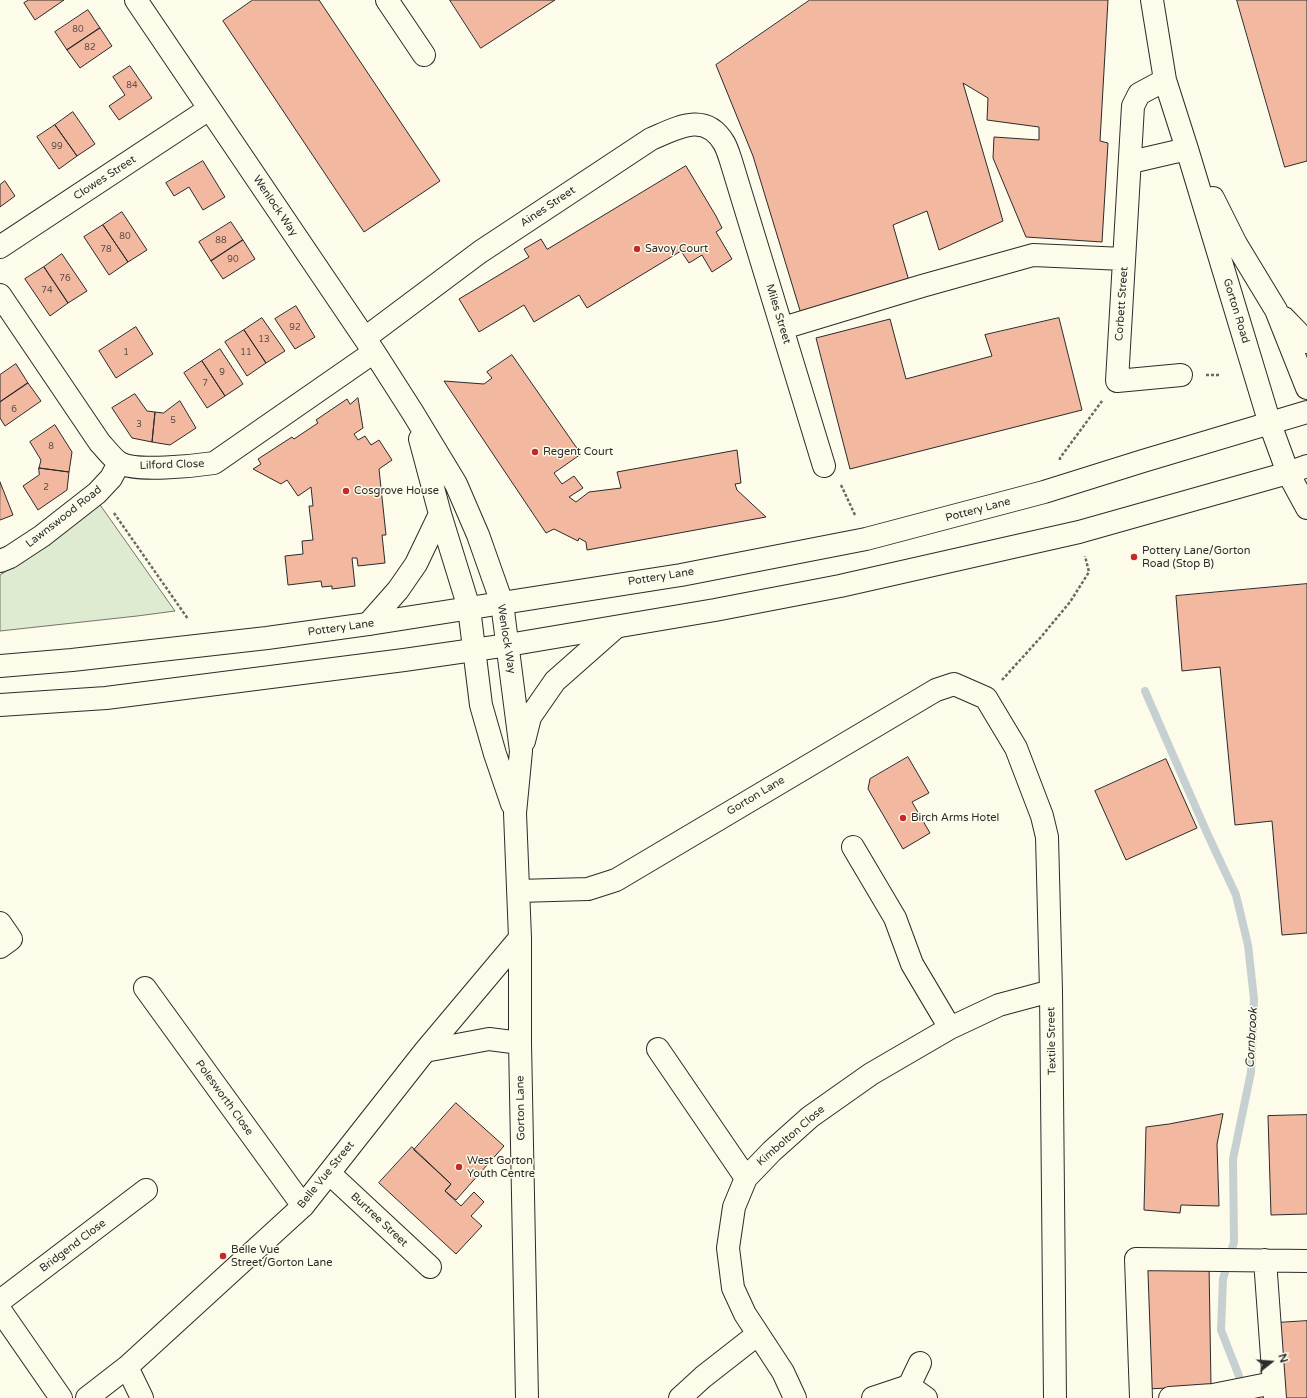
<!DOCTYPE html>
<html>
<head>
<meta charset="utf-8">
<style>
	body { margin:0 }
	#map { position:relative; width:1307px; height:1398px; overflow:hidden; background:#fdfbea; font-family:"Varela Round",sans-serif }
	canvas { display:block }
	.north { position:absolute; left:1251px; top:1342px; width:40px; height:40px; -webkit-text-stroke:3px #fdfbea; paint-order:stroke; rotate:73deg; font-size:11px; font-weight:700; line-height:16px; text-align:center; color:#2b2b2b }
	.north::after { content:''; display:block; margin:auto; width:14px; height:18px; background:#2b2b2b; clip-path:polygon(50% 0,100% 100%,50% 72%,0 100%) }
</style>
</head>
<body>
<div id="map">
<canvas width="1307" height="1398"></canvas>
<div class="north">N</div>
</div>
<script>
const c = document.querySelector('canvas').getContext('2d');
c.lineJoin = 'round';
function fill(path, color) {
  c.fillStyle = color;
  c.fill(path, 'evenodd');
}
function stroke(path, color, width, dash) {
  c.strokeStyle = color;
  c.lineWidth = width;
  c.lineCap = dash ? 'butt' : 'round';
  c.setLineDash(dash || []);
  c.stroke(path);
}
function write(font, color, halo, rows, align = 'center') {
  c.font = font + ' "Varela Round",sans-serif';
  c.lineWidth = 3;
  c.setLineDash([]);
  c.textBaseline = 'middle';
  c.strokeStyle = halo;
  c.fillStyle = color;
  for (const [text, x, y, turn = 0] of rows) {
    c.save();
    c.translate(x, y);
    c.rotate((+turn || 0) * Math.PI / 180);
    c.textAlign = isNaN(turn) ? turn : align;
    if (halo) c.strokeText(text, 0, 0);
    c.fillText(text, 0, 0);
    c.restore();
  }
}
const green = new Path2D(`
	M98,502L175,611L137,616L0,631V575L43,548Z`);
fill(green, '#deebd1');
stroke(green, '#74746e', 1);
stroke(new Path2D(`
	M1145,691L1207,833L1236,895L1248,945L1254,999L1251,1072L1233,1159L1234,1242L1223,1279L1221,1330L1239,1376L1242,1388`), '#c7d0d0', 8);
const building = new Path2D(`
	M29,0H64L35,20L24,3Z
	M253,0H319L440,181L364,232L223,21Z
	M450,0H555L481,48Z
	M810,0H1108L1100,141L1108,143L1102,242L1026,237L993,158L994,137L1039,140V127L987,120L988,98L963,83L1003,221L939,250L927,211L893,225L909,281L802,317L753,156L716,65Z
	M1237,0H1307V161L1285,167Z
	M88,10L100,28L67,50L55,32Z
	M100,28L112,46L80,68L67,50Z
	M130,66L152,98L119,120L109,106L125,95L113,77Z
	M73,112L95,144L77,156L55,125Z
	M55,125L77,156L59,169L37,137Z
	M203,161L225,197L203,210L189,187L174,196L166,183Z
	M686,166L716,216L722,228L716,232L732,259L712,272L702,255L689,263L681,251L587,308L579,295L534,322L524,305L479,332L459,299L529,257L524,249L541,239L547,249Z
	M5,181L15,196L0,207V185Z
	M122,212L147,250L128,262L103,225Z
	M231,222L243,240L211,261L199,242Z
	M103,225L128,262L109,275L84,237Z
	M243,240L255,259L223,279L211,261Z
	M62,254L87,291L68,303L44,267Z
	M44,267L68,303L50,316L25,279Z
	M296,306L315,337L295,349L275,319Z
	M262,318L285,351L266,363L244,330Z
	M1059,318L1082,410L850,469L816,338L890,319L906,379L992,356L985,335Z
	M136,327L153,354L116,378L99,351Z
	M244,330L266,363L247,376L225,342Z
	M220,349L243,384L225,396L202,361Z
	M512,355L581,454L554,473L562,484L574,476L583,488L569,497L576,502L589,492L621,488L617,472L737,450L741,483L735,484L737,490L766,517L587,550L586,542L579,538L578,541L554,529L546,533L444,381L484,384L492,378L487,372Z
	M202,361L225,396L207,408L184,373Z
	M16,364L28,383L0,402V375Z
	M28,383L41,401L5,426L0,418V402Z
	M135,394L147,411L155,412L152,442L132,438L112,408Z
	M358,398L363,428L354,434L358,440L365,436L371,445L379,440L392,460L379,469L386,535H382L385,563L358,566L357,558H352L355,586L332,589V586L322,587L321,581L288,585L285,556L303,554L302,541L313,540L309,506H313L311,487L298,496L287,480L281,484L253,469L261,464L258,459L292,437L294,439L318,423L316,420L347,399L350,404Z
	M180,401L196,428L170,445L152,442L155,412L163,413Z
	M55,425L72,452L69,472L39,468L41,460L30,442Z
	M39,468L69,472L67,490L38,510L23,486L39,475Z
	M0,482L13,515L0,520Z
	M1307,584V933L1282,935L1272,821L1235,825L1220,667L1182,671L1176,596Z
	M908,757L929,793L912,802L930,833L903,849L868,789L870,779Z
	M1166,759L1197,828L1126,860L1095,791Z
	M456,1103L504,1146L456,1200L445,1191L451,1184L414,1150Z
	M1223,1114L1217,1144L1219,1206L1181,1205L1180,1213L1144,1210L1146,1127L1169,1124Z
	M1307,1115V1214L1271,1215L1268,1116Z
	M412,1147L451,1184L445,1191L461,1206L474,1192L484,1202L471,1216L482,1226L456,1254L379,1183Z
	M1209,1265L1211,1386L1146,1389L1142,1267Z
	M1307,1321V1398H1281L1276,1323Z`);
fill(building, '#f2b8a0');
stroke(building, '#2b2b2b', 1);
const minor = new Path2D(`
	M136,0L374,352L413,413L456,484L478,535L502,603L521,751L515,813L520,938V1043L527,1398
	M387,0L424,55
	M1152,0L1165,80L1187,149L1270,424L1288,473L1307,508
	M1165,80L1139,94L1133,106L1117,381L1181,375
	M1131,162L1187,149
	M1213,198L1236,244L1276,310L1307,388
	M0,247L209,109
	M0,295L100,443C105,448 114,460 120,463C136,472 194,466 214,463L374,352
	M1284,318L1307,342
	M783,328L922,286L1033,255L1124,259
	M365,338L480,252L651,139C677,128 705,111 724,143C727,148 729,155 731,161L824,466
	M420,439L440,514L469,608L481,705L495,754L512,804
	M0,561L10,557L42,536L97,493L111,478L119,463
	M368,624L398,590L416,564L440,514
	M524,741L530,717L555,681L615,628
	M853,847L895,918L912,964L950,1028
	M518,891L588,889L616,880L936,690L954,684L986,698L1016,748L1042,816L1047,837L1051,991L1055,1398
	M0,923L11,939L0,947
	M145,988L303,1206
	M658,1049L746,1178
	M425,1051L489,1039L520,1043
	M329,1173L430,1267
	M1265,1260L1275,1398
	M0,1301L146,1190
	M0,1310L61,1398
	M127,1367L142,1398
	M909,1386L926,1398
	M87,1398L127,1367L303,1206L425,1051L520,938
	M680,1398L703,1377L758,1334
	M795,1398L783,1372L745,1314L733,1288L728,1248L734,1207L746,1178L772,1151L810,1117L871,1074L950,1028L999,1005L1051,991
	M873,1398L909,1386L920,1363
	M1141,1398L1136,1259L1307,1261
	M1170,1398L1213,1395L1273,1383`);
const highway = new Path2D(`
	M0,666L72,660L267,638L368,624L681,575L866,539L1044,492L1143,461L1307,412
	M0,705L106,698L404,660L508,645L715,610L840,586L1079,532L1288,473L1307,466`);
stroke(minor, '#2b2b2b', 24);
stroke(highway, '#2b2b2b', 24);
stroke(new Path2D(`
	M1206,375H1221
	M1060,460V458L1102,401
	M841,485L855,515
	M114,513L188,619
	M1002,680L1041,637L1070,602L1089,572L1085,556`), '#6a6964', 2.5, [3, 2]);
stroke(minor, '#fdfbea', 22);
stroke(highway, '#fdfbea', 22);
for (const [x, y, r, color] of [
	[637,249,4,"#c62828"],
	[535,452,4,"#c62828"],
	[346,491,4,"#c62828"],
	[1134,557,4,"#c62828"],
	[903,818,4,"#c62828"],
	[459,1167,4,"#c62828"],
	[223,1256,4,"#c62828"]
]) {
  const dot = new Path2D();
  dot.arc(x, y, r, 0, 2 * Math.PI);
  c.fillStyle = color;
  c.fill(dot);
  stroke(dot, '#fdfbea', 1.5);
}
write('9px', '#5d4e48', null, [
	["80",78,30],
	["82",90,48],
	["84",132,86],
	["99",57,147],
	["80",125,237],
	["88",221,241],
	["78",106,250],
	["90",233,260],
	["76",65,279],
	["74",47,291],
	["92",295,328],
	["13",264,340],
	["1",126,353],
	["11",246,353],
	["9",222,373],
	["7",205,384],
	["6",14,410],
	["5",173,421],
	["3",139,425],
	["8",51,447],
	["2",46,488]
]);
write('11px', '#2b2b2b', '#fdfbea', [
	["Clowes Street",105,178,-33],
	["Wenlock Way",275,206,56],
	["Aines Street",548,207,-34],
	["Corbett Street",1122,304,-86],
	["Gorton Road",1236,311,73],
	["Miles Street",778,314,73],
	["Lilford Close",172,465,-2],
	["Pottery Lane",978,510,-15],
	["Lawnswood Road",64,517,-38],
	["Pottery Lane",661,577,-9],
	["Pottery Lane",341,628,-8],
	["Wenlock Way",506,639,81],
	["Gorton Lane",756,796,-31],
	["Textile Street",1052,1041,-91],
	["Polesworth Close",224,1098,54],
	["Gorton Lane",521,1108,-91],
	["Kimbolton Close",791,1136,-41],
	["Belle Vue Street",326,1175,-51],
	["Burtree Street",379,1220,43],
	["Bridgend Close",73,1246,-37]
]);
write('11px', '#2b2b2b', '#fdfbea', [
	["Savoy Court",645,249],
	["Regent Court",543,452],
	["Cosgrove House",354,491],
	["Pottery Lane/Gorton",1142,551],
	["Road (Stop B)",1142,564],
	["Birch Arms Hotel",911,818],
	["West Gorton",467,1161],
	["Youth Centre",467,1174],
	["Belle Vue",231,1250],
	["Street/Gorton Lane",231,1263]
], 'left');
write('italic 12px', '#2b2b2b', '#fdfbea', [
	["Cornbrook",1252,1038,-87]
]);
</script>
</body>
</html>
